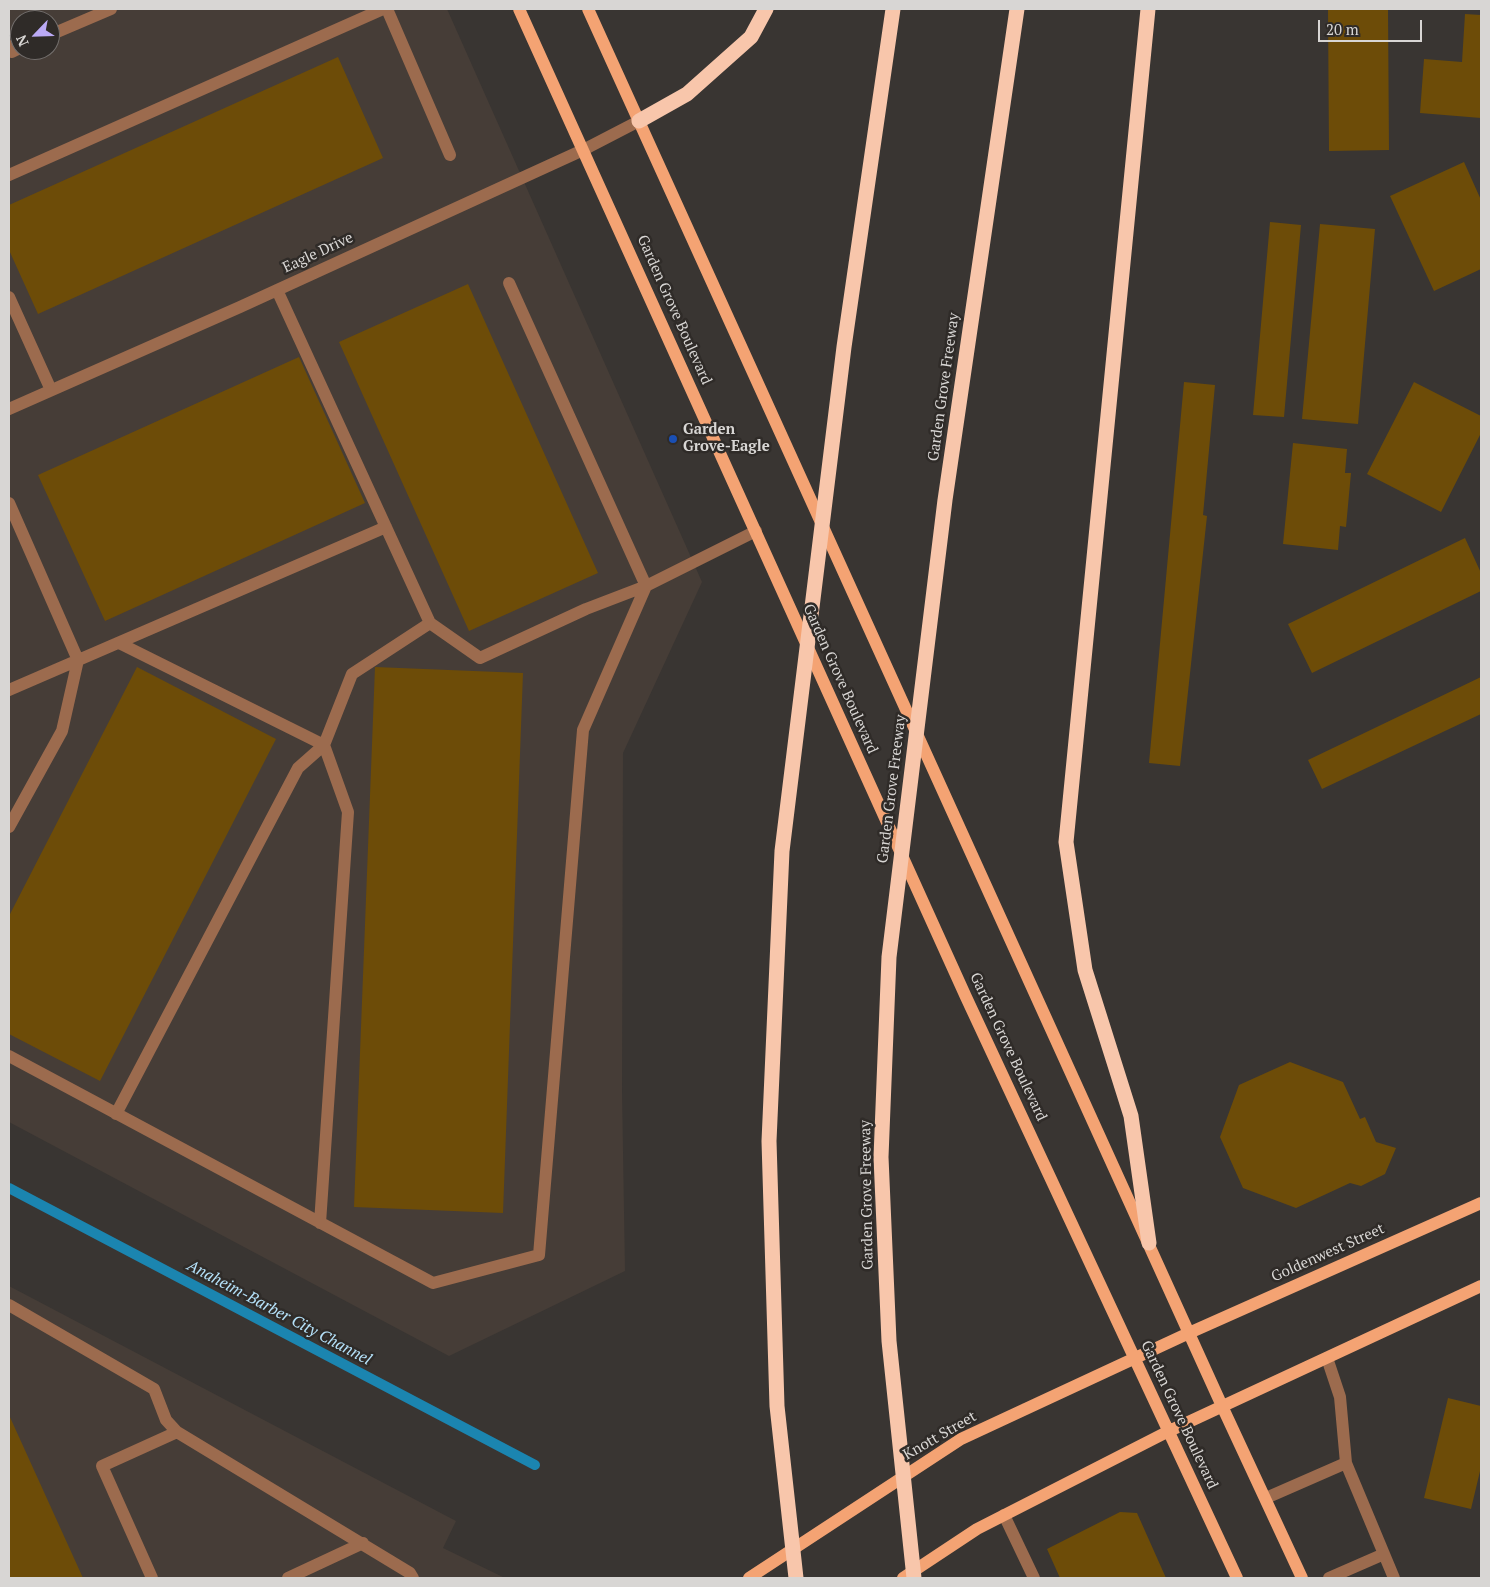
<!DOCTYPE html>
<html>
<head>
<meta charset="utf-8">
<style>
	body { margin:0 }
	#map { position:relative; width:1490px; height:1587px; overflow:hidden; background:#393532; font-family:"PT Serif",serif }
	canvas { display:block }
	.frame { position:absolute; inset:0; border:10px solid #d8d6d4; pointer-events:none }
	.north { position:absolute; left:10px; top:10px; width:50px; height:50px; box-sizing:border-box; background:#2f2b28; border:1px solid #736f6d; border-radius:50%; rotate:246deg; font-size:14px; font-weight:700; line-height:20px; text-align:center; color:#d8d6d4 }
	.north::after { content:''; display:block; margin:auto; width:18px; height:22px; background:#bbaaf6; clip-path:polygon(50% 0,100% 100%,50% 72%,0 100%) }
	.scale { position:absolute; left:1318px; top:20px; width:104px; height:22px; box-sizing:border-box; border:2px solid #d8d6d4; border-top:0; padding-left:6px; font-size:15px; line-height:18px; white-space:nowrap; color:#d8d6d4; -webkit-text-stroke:4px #2f2b28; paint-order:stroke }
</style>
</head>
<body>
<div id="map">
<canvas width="1490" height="1587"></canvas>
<div class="frame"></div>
<div class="north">N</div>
<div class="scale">20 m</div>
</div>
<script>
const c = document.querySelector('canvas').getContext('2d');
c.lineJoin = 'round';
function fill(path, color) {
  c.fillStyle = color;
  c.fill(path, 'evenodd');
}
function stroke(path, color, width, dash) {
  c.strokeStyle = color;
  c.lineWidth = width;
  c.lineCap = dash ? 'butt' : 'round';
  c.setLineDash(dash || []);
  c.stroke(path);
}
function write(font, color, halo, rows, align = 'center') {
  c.font = font + ' "PT Serif",serif';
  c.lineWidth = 5;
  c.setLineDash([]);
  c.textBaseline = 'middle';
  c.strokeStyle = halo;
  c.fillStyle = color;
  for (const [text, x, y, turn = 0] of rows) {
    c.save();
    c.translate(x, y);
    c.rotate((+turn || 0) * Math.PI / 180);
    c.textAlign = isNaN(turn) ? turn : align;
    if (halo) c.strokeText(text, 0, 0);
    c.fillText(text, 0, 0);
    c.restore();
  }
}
fill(new Path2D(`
	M9,9H447L702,582L623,753L622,1091L625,1271L449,1356L9,1122ZM20,20H50V50H20Z
	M9,1286L456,1521L443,1548L505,1578H9Z`), '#463d37');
stroke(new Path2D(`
	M9,1188L535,1465`), '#1b85b0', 10);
fill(new Path2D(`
	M1328,9H1388L1389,150L1329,151Z
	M1465,14L1481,15V118L1420,113L1424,59L1462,62Z
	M338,57L383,158L38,314L9,250V205Z
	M1464,162L1481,200V269L1434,291L1390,196Z
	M1270,222L1301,225L1284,417L1253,415Z
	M1320,224L1375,229L1358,424L1302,419Z
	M468,284L598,573L469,631L339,342Z
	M299,357L365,503L105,621L38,475Z
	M1184,382L1215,385L1203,515L1207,516L1180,766L1149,763Z
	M1414,382L1481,416V433L1441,512L1367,474Z
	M1293,443L1347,449L1345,473H1351L1346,527L1340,526L1338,550L1283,544Z
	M1465,538L1481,573V591L1312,673L1288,624Z
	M137,667L276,739L100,1081L9,1034V916Z
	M375,667L523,673L503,1213L354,1207Z
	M1481,677V714L1322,789L1308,760Z
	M1290,1062L1343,1082L1360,1119L1365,1117L1376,1142L1396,1148L1385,1174L1361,1186L1350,1183L1296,1208L1243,1188L1220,1137L1239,1085Z
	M1448,1398L1481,1406V1467L1471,1509L1424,1498Z
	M9,1415L83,1578H9Z
	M1120,1512L1137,1513L1166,1578H1060L1047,1549Z`), '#6d4c08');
stroke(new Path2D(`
	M387,9L450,155
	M50,35L111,9
	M9,46L12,52L20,48
	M9,175L383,9
	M277,290L430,623L480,658L586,609L646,586L509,283
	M9,297L51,390
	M9,409L240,307L583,150L639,121
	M9,503L78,660L62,731L9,827
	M9,690L386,527
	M9,1056L433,1283L539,1255L583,730L646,586L756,531
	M116,1114L298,768L324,745L119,643
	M320,1223L348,812L324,745L352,674L430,623
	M9,1305L154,1389L166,1420L177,1432L410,1573L413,1578
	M1327,1358L1340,1397L1346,1463L1394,1578
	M1266,1498L1346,1463
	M1004,1515L1034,1578
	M152,1578L102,1466L177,1432
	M288,1578L363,1543
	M1329,1578L1384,1554`), '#9c6b4e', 12);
stroke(new Path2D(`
	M519,9L966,997L1237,1578
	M588,9L1222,1406L1302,1578
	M749,1578L961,1439L1189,1333L1481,1203
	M903,1578L977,1529L1167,1432L1481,1286`), '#f4a373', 12);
stroke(new Path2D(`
	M1148,9L1066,842L1085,970L1131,1116L1149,1243
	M639,121L687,94L751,37L766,9
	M796,1578L777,1406L769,1141L782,851L844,347L893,9
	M914,1578L889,1341L881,1157L889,957L945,500L1017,9`), '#f8c6ab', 15);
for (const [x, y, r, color] of [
	[673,439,5,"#1a4fb4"]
]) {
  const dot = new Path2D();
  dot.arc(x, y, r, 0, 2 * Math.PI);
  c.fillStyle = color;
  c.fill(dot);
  stroke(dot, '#2f2b28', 2);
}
write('15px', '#d8d6d4', '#2f2b28', [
	["Eagle Drive",318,253,-25],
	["Garden Grove Boulevard",674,310,66],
	["Garden Grove Freeway",944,387,-82],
	["Garden Grove Boulevard",840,679,66],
	["Garden Grove Freeway",892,789,-83],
	["Garden Grove Boulevard",1008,1047,65],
	["Garden Grove Freeway",867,1195,-91],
	["Goldenwest Street",1328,1253,-24],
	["Garden Grove Boulevard",1179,1415,65],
	["Knott Street",940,1436,-30]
]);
write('bold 15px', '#d8d6d4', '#2f2b28', [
	["Garden",683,430],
	["Grove-Eagle",683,447]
], 'left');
write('italic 16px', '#b5e1f9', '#2f2b28', [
	["Anaheim-Barber City Channel",279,1313,28]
]);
</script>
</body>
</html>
